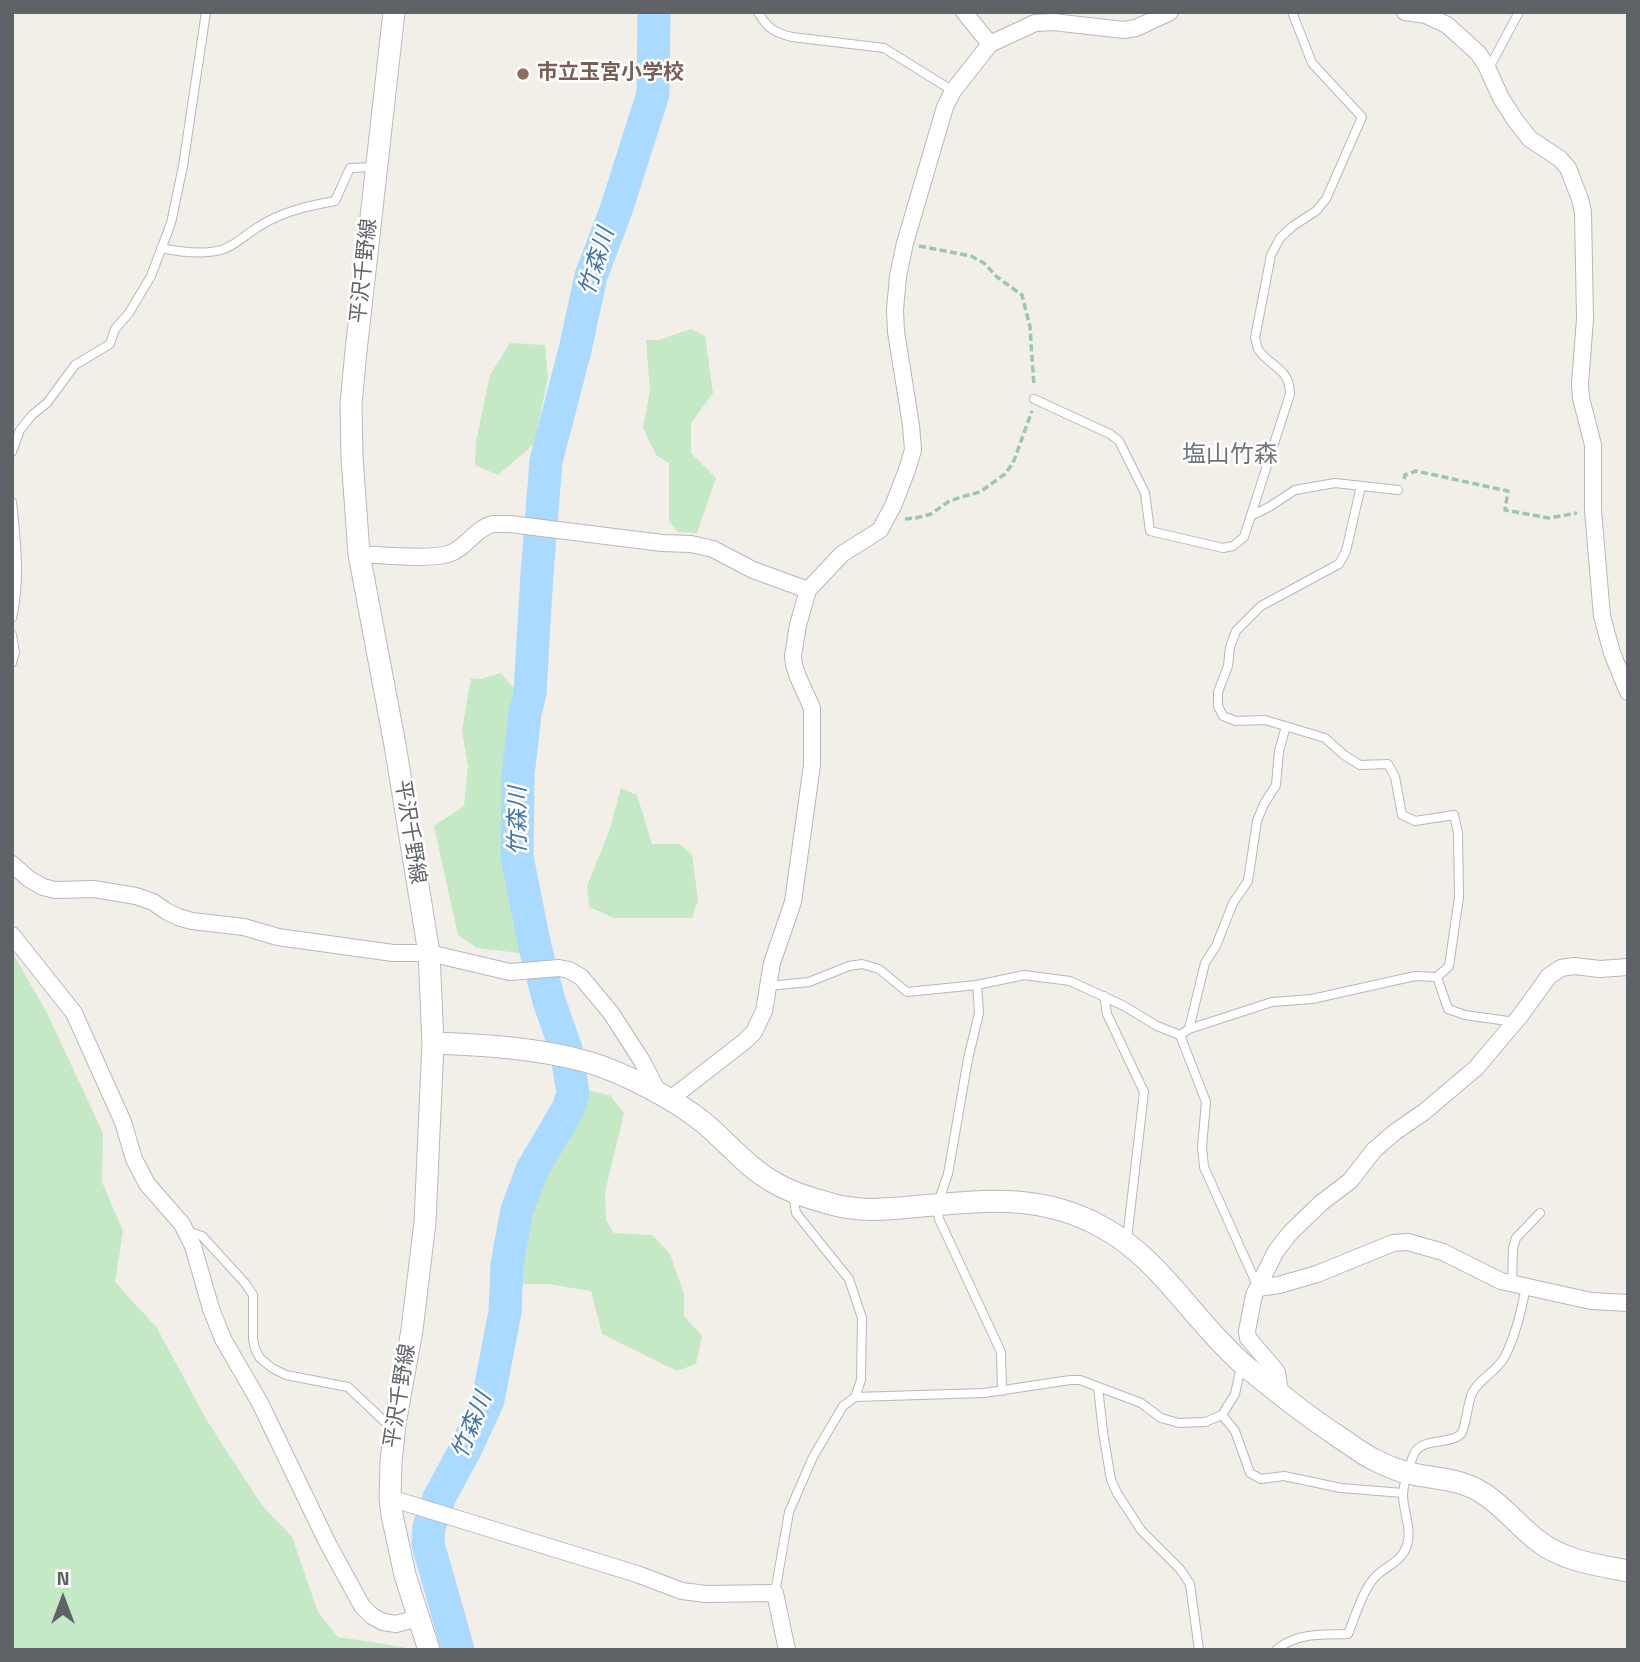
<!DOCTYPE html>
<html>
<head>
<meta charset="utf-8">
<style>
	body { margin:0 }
	#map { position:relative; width:1640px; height:1662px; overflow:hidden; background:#f1efe8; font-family:"Titillium Web",sans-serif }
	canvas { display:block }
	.frame { position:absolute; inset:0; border:14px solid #5f6368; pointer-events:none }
	.north { position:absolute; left:28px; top:1564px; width:70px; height:70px; -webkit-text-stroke:5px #fff; paint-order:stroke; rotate:0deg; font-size:19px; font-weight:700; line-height:28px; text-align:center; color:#5f6368 }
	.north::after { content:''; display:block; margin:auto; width:24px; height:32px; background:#5f6368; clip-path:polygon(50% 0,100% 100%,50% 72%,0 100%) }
</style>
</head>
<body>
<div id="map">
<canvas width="1640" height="1662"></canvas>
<div class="frame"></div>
<div class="north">N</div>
</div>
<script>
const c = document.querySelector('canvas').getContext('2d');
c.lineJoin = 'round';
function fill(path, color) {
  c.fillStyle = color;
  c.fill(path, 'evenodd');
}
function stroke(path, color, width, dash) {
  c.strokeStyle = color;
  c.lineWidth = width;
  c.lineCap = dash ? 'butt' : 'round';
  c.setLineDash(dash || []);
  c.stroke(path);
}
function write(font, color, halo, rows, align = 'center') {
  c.font = font + ' "Titillium Web","Noto Sans JP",sans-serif';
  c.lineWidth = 5;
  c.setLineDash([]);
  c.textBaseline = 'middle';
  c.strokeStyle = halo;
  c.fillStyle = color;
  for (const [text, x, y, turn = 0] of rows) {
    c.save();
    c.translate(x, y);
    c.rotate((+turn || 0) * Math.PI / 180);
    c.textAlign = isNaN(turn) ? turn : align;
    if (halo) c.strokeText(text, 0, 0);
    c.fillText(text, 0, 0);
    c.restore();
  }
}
fill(new Path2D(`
	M691,329L705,336L713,393L691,423V453L716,478L697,533L678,532L669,521V463L656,455L643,428L650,390L646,340H659Z
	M510,343L545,345L548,378L534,444L498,475L475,465L476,442L490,375Z
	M501,673L519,694L511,802L513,888L524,922L519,953L477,948L458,935L434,826L464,806L468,766L462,730L471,678L480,679Z
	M621,788L637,795L652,844H680L692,855L698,900L692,918H614L589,907L587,886L609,832Z
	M12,952L47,1013L103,1133L102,1182L123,1231L115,1282L157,1328L206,1419L261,1504L292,1537L318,1612L338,1637L403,1647L410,1650H12Z
	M590,1091L610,1095L624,1113L605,1192L606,1220L614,1233L652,1235L670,1254L684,1294V1316L702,1336L696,1364L677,1371L602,1334L591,1291L548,1284H523L515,1264L528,1211L545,1167Z`), '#c5e8c5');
stroke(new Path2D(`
	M458,1650L428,1544L429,1527L439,1498L465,1450L488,1400L505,1312L507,1264L517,1210L532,1170L568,1109L573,1093L566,1049L549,1001L535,947L517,857L518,775L525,714L530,692L537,574L546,461L575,350L591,276L616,210L653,94L654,12`), '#aadaff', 33);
const lane = new Path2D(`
	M758,12C767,28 775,33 792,37L884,48L953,91
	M1488,70L1519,12
	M161,248C180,252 202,255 221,250C235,246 245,235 258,227C281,212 307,206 335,201L350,168L376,167
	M1034,399L1110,434L1119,441L1145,493L1150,531L1223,548L1233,546L1244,537L1290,394C1290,367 1269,367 1258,349C1257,345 1256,341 1255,338L1271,255L1280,238L1293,226L1316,211L1326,199L1362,117L1312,63L1292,12
	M12,452L20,430L32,415L47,403L75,365L110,344L115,329L129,313L151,276L171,223L183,166L206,12
	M1361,486L1346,551L1339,564L1261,606L1236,631L1230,647L1228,666L1218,692V706L1223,716L1236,721L1265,720L1325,738L1344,755L1360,765L1388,764L1395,777L1402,815L1415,821L1454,815L1458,833L1459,897L1449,966L1437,977
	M12,502C16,541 21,579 12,618
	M1251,516L1269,507L1295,490L1335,483L1398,490
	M12,635L15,652L12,663
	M977,985L979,1013L968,1059L948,1174L937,1205L939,1219L1001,1352L1002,1391
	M768,986L809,982L849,966L862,964L879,969L907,992L977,985L1024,975L1070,981L1124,1006L1157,1026L1180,1035L1206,1102L1202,1147L1204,1167L1257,1285
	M1104,996L1107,1014L1144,1092L1127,1239
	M1189,1029L1205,963L1216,946L1233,903L1248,881L1257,821L1264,804L1276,785L1279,751L1286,726
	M1180,1035L1189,1029L1272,1002L1312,999L1415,976L1437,977L1448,1009L1465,1015L1515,1022
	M187,1231L202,1236L245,1283L253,1295V1339L255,1349L260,1358L272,1368L286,1375L348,1387L386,1423L393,1424
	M1512,1283L1513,1248L1516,1238L1540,1213
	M1098,1387L1103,1432L1111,1480L1117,1493L1141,1530L1180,1569L1190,1584L1199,1650
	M855,1397L984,1393L1070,1380H1080L1141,1403L1161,1418L1179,1423L1205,1422L1222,1415L1235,1394L1241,1367
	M1222,1415L1235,1431L1250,1473L1261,1479L1284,1476L1341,1488L1403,1493
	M775,1593L789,1512L813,1457L843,1406L855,1397L861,1380L862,1318L849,1279L796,1213L793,1193
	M1276,1650C1297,1632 1322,1635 1348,1634C1355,1617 1363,1589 1376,1576C1384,1568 1399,1562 1404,1552C1415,1533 1403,1514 1403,1495C1403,1485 1410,1463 1414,1454C1422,1437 1450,1445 1461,1434C1465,1430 1468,1402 1472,1393C1480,1378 1496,1372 1504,1358C1515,1338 1522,1308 1526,1286`);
const street = new Path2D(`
	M964,12L990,44
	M1405,12L1426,15L1447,25L1478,53L1486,65L1501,98L1515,120L1530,139L1560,159L1568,168L1580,199L1583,212L1585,319L1580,384L1581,398L1593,445V510L1602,616L1612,653L1628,692
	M359,554C382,555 428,560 448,554C466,549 475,528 493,524C499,524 505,524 510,524L662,543L691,544L713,549L753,570L808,590
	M12,864L29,879L43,887L55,890L94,889L136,896L153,902L166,911L178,917L192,921L244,927L278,937L393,953H429L510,972L559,968L569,970L581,977L611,1013L642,1061L659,1094
	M12,935L74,1013L123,1122L134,1159L147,1184L182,1224L193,1246L211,1309L223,1339L260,1403L327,1542L362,1606L372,1616L383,1622L396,1624L418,1618
	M669,1100L745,1041L754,1032L764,1011L772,963L793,902L812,765V708L798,677L794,665L793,656L798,625L808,590L842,554L880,530L893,506L907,470L913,450L911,425L896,332L895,310L898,276L905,243L945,107L953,91L990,44L1035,23L1053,22L1124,30L1136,28L1170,12
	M1258,1288L1279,1285L1317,1274L1393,1243L1408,1242L1443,1252L1501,1281L1591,1301L1628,1303
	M1280,1392L1277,1372L1248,1338L1247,1331L1254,1295L1276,1251L1290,1233L1321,1203L1350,1181L1374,1150L1395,1132L1424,1112L1476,1068L1520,1016L1549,976L1561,968L1574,966L1600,969L1628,967
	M390,1498L637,1574L682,1591L706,1594L775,1593L787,1650`);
const secondary = new Path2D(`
	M394,12L356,351L351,404L352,457L359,554L395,745L429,953L433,1043L425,1222L412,1330L395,1424L391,1462L390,1498L392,1515L405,1575L429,1650
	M433,1043C484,1045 538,1048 588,1062C625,1073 674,1099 703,1122C726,1141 745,1165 770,1180C787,1191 809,1198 828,1203C859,1213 891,1209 922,1206C988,1200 1042,1194 1102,1227C1161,1259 1194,1322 1244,1365C1276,1391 1308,1417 1342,1439C1354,1447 1365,1456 1377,1461C1387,1466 1398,1471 1409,1473C1433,1479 1459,1478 1481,1492C1503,1505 1518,1526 1538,1541C1564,1561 1597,1565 1628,1571`);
stroke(lane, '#b5b8bc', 10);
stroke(street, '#b5b8bc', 18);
stroke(secondary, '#b6babf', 23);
stroke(new Path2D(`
	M919,246L971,256L984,263L997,277L1022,295L1030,327L1034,386
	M1404,479L1405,475L1416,471L1508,491L1505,510L1549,518L1577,513
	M905,519L916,518L931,514L948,502L961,497L980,492L1005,474L1013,463L1032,411`), '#9cc7a9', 3.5, [7, 3.5]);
stroke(lane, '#fff', 8);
stroke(street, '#fff', 16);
stroke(secondary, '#fff', 21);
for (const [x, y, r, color] of [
	[523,74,7,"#8d6e63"]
]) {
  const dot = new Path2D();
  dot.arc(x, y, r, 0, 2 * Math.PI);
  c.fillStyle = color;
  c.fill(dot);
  stroke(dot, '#fff', 2.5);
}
write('bold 21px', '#785e54', '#fff', [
	["市立玉宮小学校",537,74]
], 'left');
write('21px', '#5f6368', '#fff', [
	["平沢千野線",365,271,-84],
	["平沢千野線",409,832,81],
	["平沢千野線",401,1396,-81]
]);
write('italic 23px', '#4174aa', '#fff', [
	["竹森川",598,262,-73],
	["竹森川",519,821,-90],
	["竹森川",473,1426,-68]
]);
write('24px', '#70757a', '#fff', [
	["塩山竹森",1230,456]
]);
</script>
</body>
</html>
